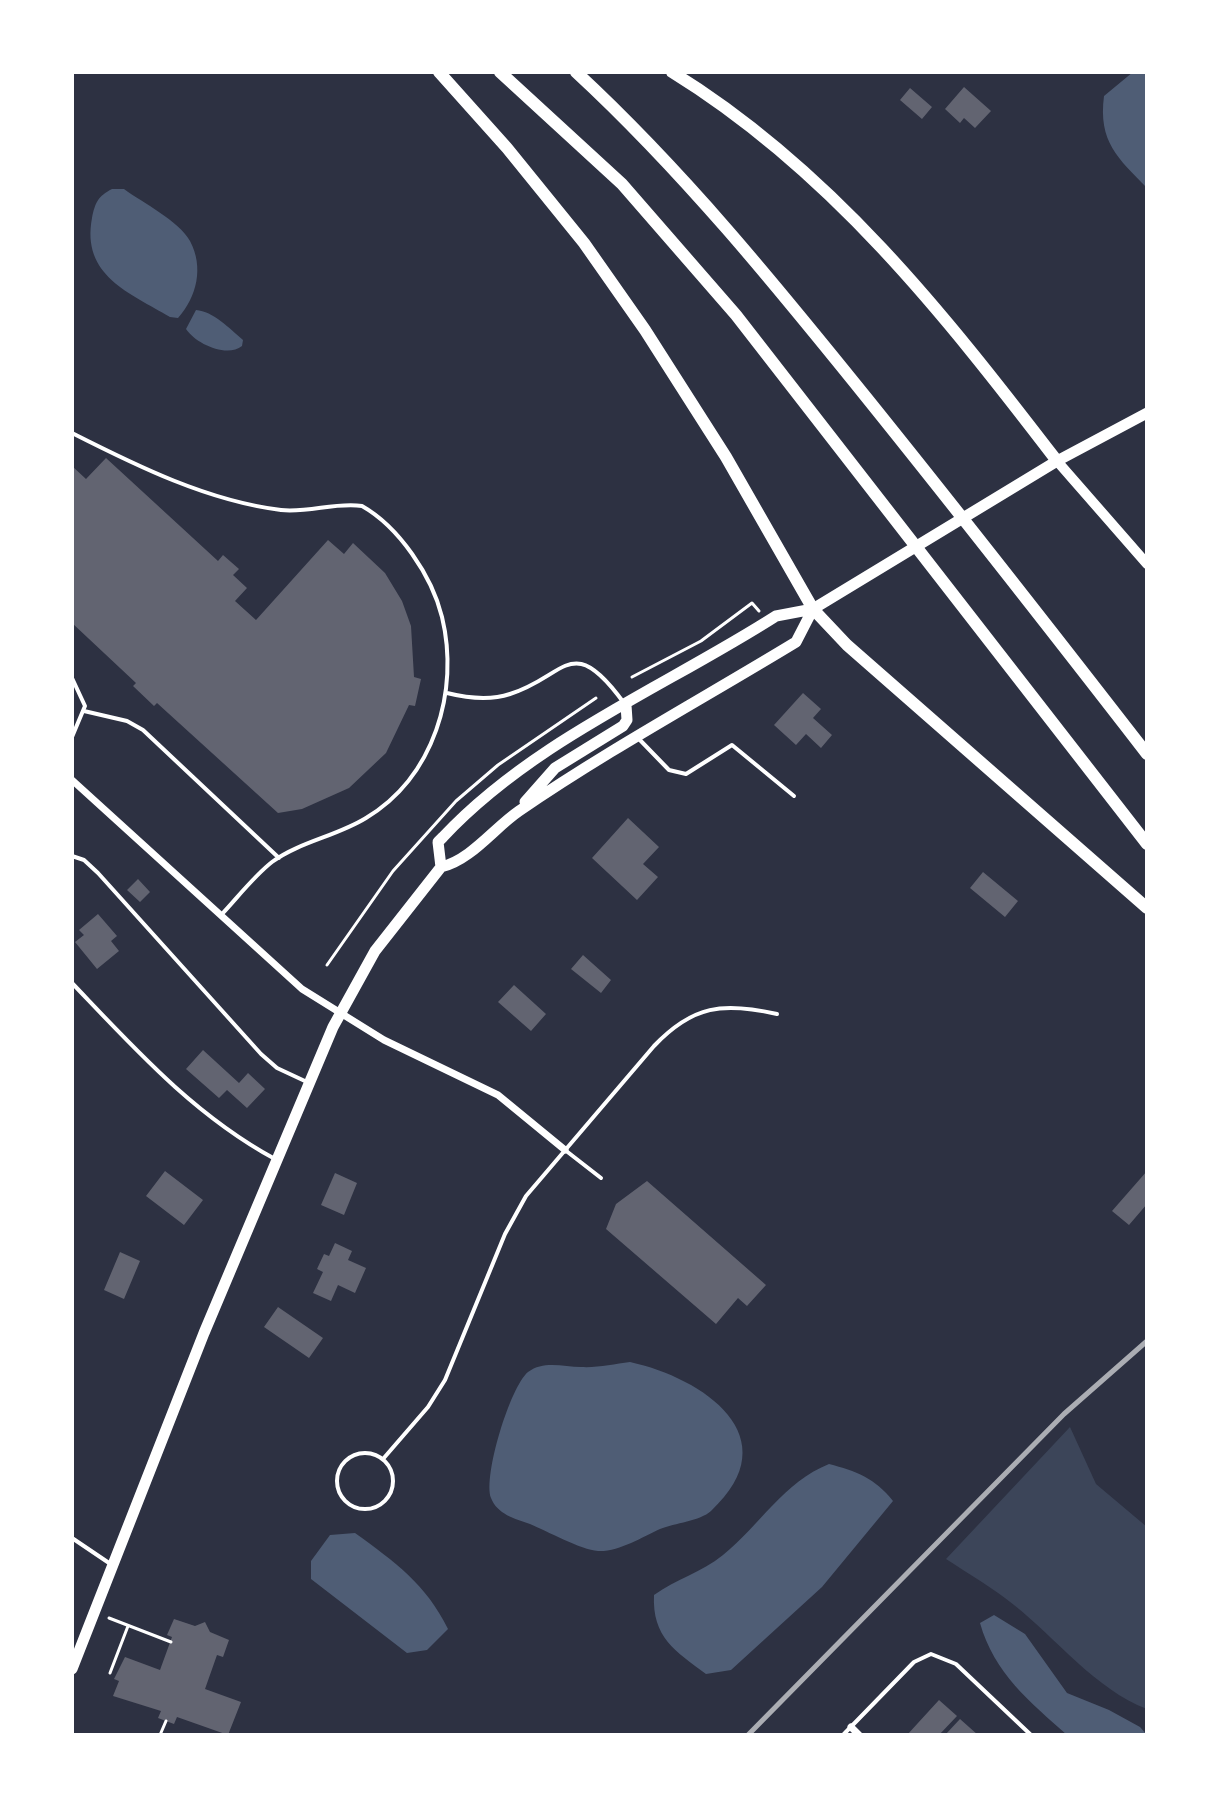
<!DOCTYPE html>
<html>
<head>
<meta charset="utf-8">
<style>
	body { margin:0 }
	#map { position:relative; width:1219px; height:1807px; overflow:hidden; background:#2d3142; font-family:Barlow,sans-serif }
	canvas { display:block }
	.frame { position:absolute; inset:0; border:74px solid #fff; pointer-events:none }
</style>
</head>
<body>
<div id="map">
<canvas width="1219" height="1807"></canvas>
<div class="frame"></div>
</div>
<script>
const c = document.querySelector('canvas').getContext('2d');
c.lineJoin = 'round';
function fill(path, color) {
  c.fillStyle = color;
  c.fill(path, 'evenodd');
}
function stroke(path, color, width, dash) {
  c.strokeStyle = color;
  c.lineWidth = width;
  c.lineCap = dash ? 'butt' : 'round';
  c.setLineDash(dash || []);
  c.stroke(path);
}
fill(new Path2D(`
	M1070,1427L1096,1484L1147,1527V1709C1095,1689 1057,1639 1014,1605C993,1588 969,1574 946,1559Z`), '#3c4559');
fill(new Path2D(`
	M1133,72H1147V188C1118,158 1098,142 1104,96Z
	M112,189H124C143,203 178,220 190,241C204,267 197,297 178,318L170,317C130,293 81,276 92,218C95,203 98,196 112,189Z
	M196,310C213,311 230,329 243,340L242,346C227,358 196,344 186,329Z
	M630,1362C703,1378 791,1437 711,1511C700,1521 675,1523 660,1529C642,1537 619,1552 598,1551C581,1550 547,1531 530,1524C515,1519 497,1514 491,1498C483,1476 510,1387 528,1372C544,1360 564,1367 581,1367C597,1368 614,1364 630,1362Z
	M829,1464C856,1471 875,1478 893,1501L822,1587L731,1670L706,1674C675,1651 652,1637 654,1595C676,1579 701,1573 723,1555C760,1525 784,1482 829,1464Z
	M355,1533C395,1562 426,1584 448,1629L427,1650L407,1653L311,1579V1561L330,1535Z
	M994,1615L1025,1634L1067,1693L1109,1710L1140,1727L1147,1735H1067C1030,1702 994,1673 980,1623Z`), '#4f5d75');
fill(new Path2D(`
	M964,87L991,111L975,128L964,118L960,123L945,109Z
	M910,88L932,107L922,119L900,100Z
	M106,458L218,561L223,555L239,569L233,575L247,588L235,601L256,620L328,540L344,554L353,543L385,573L402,601L411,626L414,677L421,679L415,706L409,705L386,753L349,788L302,809L278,813L157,703L154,706L133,686L136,683L72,623V466L86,479Z
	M803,693L821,709L813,718L832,735L821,748L806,734L796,745L774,725Z
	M628,818L659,847L643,864L658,877L637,900L592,858Z
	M983,872L1018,901L1005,917L970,888Z
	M138,879L150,892L140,902L127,890Z
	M98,914L117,936L111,941L119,951L97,969L75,942L84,935L79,930Z
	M583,955L611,980L601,993L571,969Z
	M514,985L546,1014L531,1031L498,1002Z
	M203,1050L239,1083L248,1073L265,1089L247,1108L227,1090L219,1098L186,1069Z
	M165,1171L203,1200L184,1225L146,1196Z
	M1147,1171V1204L1129,1225L1112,1211Z
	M335,1173L357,1183L344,1215L321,1205Z
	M647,1181L766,1285L747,1306L738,1298L716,1324L606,1229L616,1204Z
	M335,1243L352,1251L348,1260L366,1268L355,1293L338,1285L331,1301L313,1293L323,1272L317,1269L324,1254L329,1256Z
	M120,1252L140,1261L124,1299L104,1290Z
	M278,1307L323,1338L309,1358L264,1327Z
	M174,1619L195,1626L205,1622L210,1632L229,1640L223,1657L217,1655L205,1689L241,1702L228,1735L177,1717L174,1724L158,1718L161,1711L113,1696L119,1681L114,1679L125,1657L160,1670L172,1637L167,1635Z
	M939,1700L957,1716L939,1735H907Z
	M960,1719L978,1735H945Z`), '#626471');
stroke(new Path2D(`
	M632,677L701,641L752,603L759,611
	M327,965L393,871L456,801L498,765L596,698
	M109,1618L171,1642
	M110,1673L128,1626
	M160,1735L166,1721`), '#fff', 3);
stroke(new Path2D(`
	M72,433C137,466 208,501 281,510C309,513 335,502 362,506C399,527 432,576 442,617C460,691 434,777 366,818C337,836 299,842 272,862C254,876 238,897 222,914
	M72,678L85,706L72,737
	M447,693C467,698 489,701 510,694C566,677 571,630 624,703
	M84,711L127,721L143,730L279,858
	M638,738L669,770L686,774L732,745L794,796
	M72,856L84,860L98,873L261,1054L277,1068L307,1082
	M72,983C135,1049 194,1115 275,1159
	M565,1150L601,1178
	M337 1481a28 28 0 1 1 56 0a28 28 0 1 1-56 0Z
	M383,1459L428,1407L445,1380L505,1234L526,1196L654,1046C693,1005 723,1002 777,1014
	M72,1538L112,1565
	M843,1735L914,1662L931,1654L956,1664L1031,1735`), '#fff', 4);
stroke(new Path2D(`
	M72,780L302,989L384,1040L498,1095L565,1150
	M851,1727L859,1735`), '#fff', 7);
stroke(new Path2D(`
	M1057,461L1147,564`), '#fff', 10);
stroke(new Path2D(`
	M525,802L555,768L623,726L627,720L626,705
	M441,867L438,842L443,837C534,740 665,687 776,616L813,609L1057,461L1147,413
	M72,1669L204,1333L333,1027L375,951L441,867C471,860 494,828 519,811C608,750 704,698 796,642L813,609`), '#fff', 11);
stroke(new Path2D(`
	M439,72L507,148L584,243L645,330L726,457L813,609L847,645L1147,908
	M500,72L622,184L736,315L1147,844
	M576,72C683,171 774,283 866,397C961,515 1054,634 1147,754
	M672,72C831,170 945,315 1057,461`), '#fff', 12);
stroke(new Path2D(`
	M748,1735L1064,1414L1147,1341`), '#abadb3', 5);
</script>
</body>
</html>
